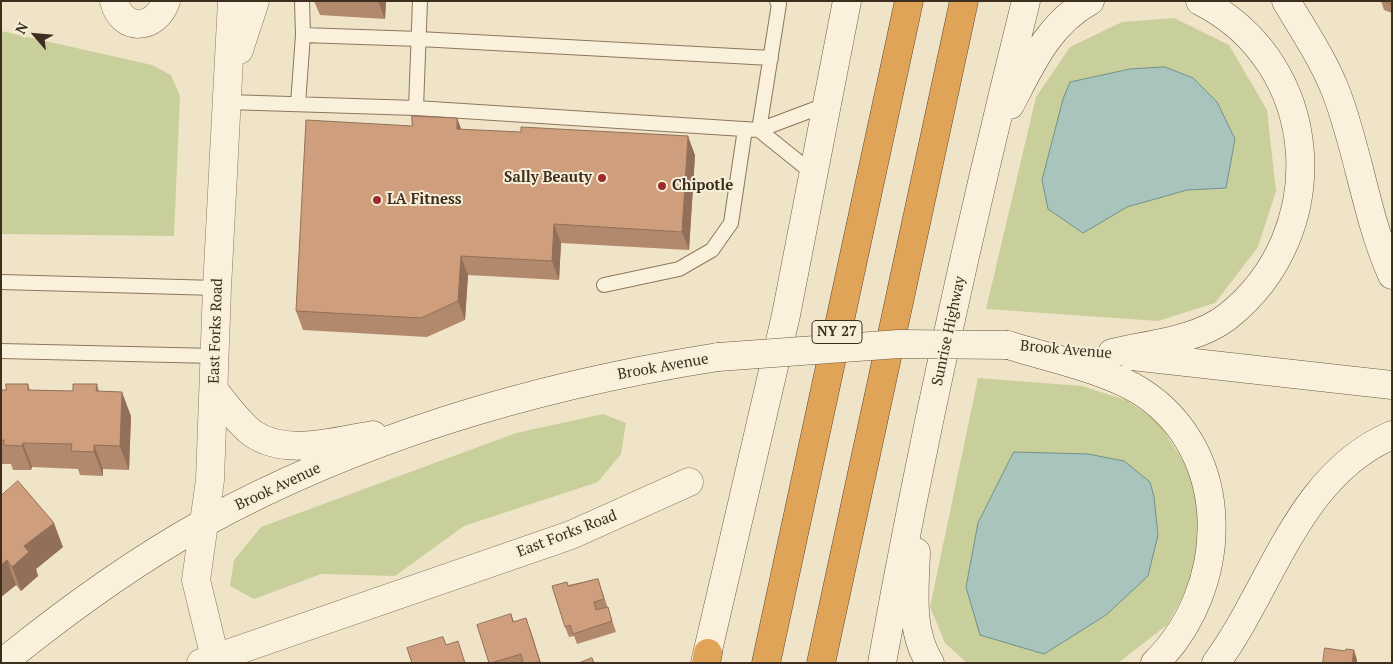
<!DOCTYPE html>
<html>
<head>
<meta charset="utf-8">
<style>
	body { margin:0 }
	#map { position:relative; width:1393px; height:664px; overflow:hidden; background:#f0e4c8; font-family:"PT Serif",serif }
	canvas { display:block }
	.frame { position:absolute; inset:0; border:2px solid #3d2e20; pointer-events:none }
	.north { position:absolute; left:10px; top:10px; width:50px; height:50px; -webkit-text-stroke:4px #f7eed8; paint-order:stroke; rotate:297deg; font-size:14px; font-weight:700; line-height:20px; text-align:center; color:#3d2e20 }
	.north::after { content:''; display:block; margin:auto; width:18px; height:22px; background:#3d2e20; clip-path:polygon(50% 0,100% 100%,50% 72%,0 100%) }
</style>
</head>
<body>
<div id="map">
<canvas width="1393" height="664"></canvas>
<div class="frame"></div>
<div class="north">N</div>
</div>
<script>
const c = document.querySelector('canvas').getContext('2d');
c.lineJoin = 'round';
function fill(path, color) {
  c.fillStyle = color;
  c.fill(path, 'evenodd');
}
function stroke(path, color, width, dash) {
  c.strokeStyle = color;
  c.lineWidth = width;
  c.lineCap = dash ? 'butt' : 'round';
  c.setLineDash(dash || []);
  c.stroke(path);
}
function write(font, color, halo, rows, align = 'center') {
  c.font = font + ' "PT Serif",serif';
  c.lineWidth = 4;
  c.setLineDash([]);
  c.textBaseline = 'middle';
  c.strokeStyle = halo;
  c.fillStyle = color;
  for (const [text, x, y, turn = 0] of rows) {
    c.save();
    c.translate(x, y);
    c.rotate((+turn || 0) * Math.PI / 180);
    c.textAlign = isNaN(turn) ? turn : align;
    if (halo) c.strokeText(text, 0, 0);
    c.fillText(text, 0, 0);
    c.restore();
  }
}
fill(new Path2D(`
	M1174,18L1229,45L1267,110L1276,191L1258,247L1215,303L1158,321L986,309L1036,97L1070,47L1122,22ZM1042,180L1226,187L1187,190L1127,207L1082,233Z
	M1,31L152,65L171,75L180,96L174,236L1,234Z
	M978,378L1082,386L1126,400L1158,422L1198,484L1196,573L1167,625L1118,663H967L945,643L930,607Z
	M603,414L626,423L621,454L598,482L464,526L395,576L321,574L254,599L230,586L234,560L261,527L516,433Z`), '#c9cf9b');
const water = new Path2D(`
	M1165,67L1193,78L1217,102L1235,139L1226,188L1187,190L1127,207L1083,233L1048,209L1042,180L1063,99L1070,82L1130,69Z
	M1014,452L1088,454L1124,461L1150,482L1154,497L1158,535L1148,576L1106,615L1044,654L980,635L966,587L978,523Z`);
fill(water, '#a9c4bc');
stroke(water, '#6f938a', 1);
const lane = new Path2D(`
	M302,1L303,35
	M420,1L416,108L759,130L779,4L777,1
	M227,102L416,108
	M298,104L303,35L419,39L771,58
	M815,175L759,130L828,104
	M1,282L217,288
	M604,285L679,269L712,250L731,223L745,129
	M1,351L215,356`);
const street = new Path2D(`
	M114,1C122,33 156,30 166,1
	M239,50L255,1
	M215,658L196,580L210,480L217,288L232,1
	M201,663L571,535L689,482`);
const secondary = new Path2D(`
	M1286,1C1304,31 1323,59 1336,92C1359,152 1366,217 1392,275
	M1010,105C1031,65 1048,24 1090,1
	M1008,345C1048,358 1105,369 1140,391C1236,452 1230,590 1155,663
	M1112,353C1149,344 1196,341 1227,317C1334,233 1323,63 1200,1
	M1132,356L1392,385
	M214,390C226,405 237,421 252,433C286,457 335,441 373,435
	M916,552C915,589 909,630 930,663
	M2,663C66,611 132,563 204,523C363,436 539,385 718,357
	M705,663L786,315L847,1
	M882,663C922,441 971,220 1026,1
	M1216,663C1272,587 1298,475 1392,435`);
const highway = new Path2D(`
	M706,663L708,653
	M766,663L909,1
	M821,663L964,1`);
stroke(lane, '#8d765c', 16);
stroke(street, '#8d765c', 29);
stroke(secondary, '#6f573f', 29);
stroke(highway, '#5b4430', 29);
stroke(lane, '#faf1dc', 14);
stroke(street, '#faf1dc', 28);
stroke(secondary, '#faf1dc', 28);
stroke(highway, '#e0a458', 28);
const secondaryBridge = new Path2D(`
	M718,357L899,344L1008,345`);
stroke(secondaryBridge, '#6f573f', 29, []);
stroke(secondaryBridge, '#faf1dc', 28);
fill(new Path2D(`
	M314,1H386L385,19L320,15Z
	M1381,1H1392V13L1384,10Z
	M457,118L461,129L695,155L689,250L561,243L559,280L468,275L465,320L427,337L303,330L296,311L412,126Z
	M28,384L30,390L73,391L97,384L99,391L131,416L129,470L103,469V476L80,475L78,469L32,467L31,470H13L11,464H1V390H6Z
	M1,496L63,547L36,569L38,576L21,591L16,585L1,597Z
	M598,579L616,632L577,644L574,636L569,637L565,627L568,585Z
	M511,614L514,622L530,628L541,663H489Z`), '#b2896c');
fill(new Path2D(`
	M378,1H386L385,19Z
	M457,118L464,137L457,129Z
	M688,136L695,155L689,250L682,232Z
	M554,224L561,243L559,280L552,261Z
	M461,256L468,275L465,320L458,301Z
	M122,392L131,416L129,470L120,446Z
	M23,443L32,467L31,470L22,446Z
	M94,445L103,469V476L94,452Z
	M54,523L63,547L36,569L38,576L21,591L12,567L24,546Z
	M7,560L16,585L1,597V565Z
	M1354,650L1357,660V663H1352Z`), '#916f58');
const building = new Path2D(`
	M1385,1H1392V4Z
	M412,116L457,118V129L521,132V127L688,136L682,232L554,224L552,261L461,256L458,301L421,318L296,311L306,120L412,126Z
	M6,384H28V390L73,391V384H97L96,391L122,392L120,446L94,445V452L71,451L72,444L23,443L22,446L4,445V440H1V390H6Z
	M18,481L54,523L24,546L29,552L12,567L7,560L1,565V496Z
	M598,579L604,599L594,602L596,610L608,607L612,621L573,634L570,625L565,627L552,586L567,582L568,586Z
	M511,614L513,622L526,618L540,662L523,663L521,654L491,663H489L477,625Z
	M443,637L446,645L458,641L465,663H412L407,648Z
	M1325,648L1345,651L1346,649L1354,650L1352,663H1323Z
	M592,658L594,663H579Z`);
fill(building, '#cf9f7d');
stroke(building, '#916f58', 1);
for (const [x, y, r, color] of [
	[602,178,5,"#9e2a2b"],
	[662,186,5,"#9e2a2b"],
	[377,200,5,"#9e2a2b"]
]) {
  const dot = new Path2D();
  dot.arc(x, y, r, 0, 2 * Math.PI);
  c.fillStyle = color;
  c.fill(dot);
  stroke(dot, '#f7eed8', 2);
}
for (const [x, y, w] of [
	[837,332,50]
]) {
  const box = new Path2D();
  box.roundRect(x - w / 2, y - 11.5, w, 23, 4);
  c.fillStyle = '#f7eed8';
  c.fill(box);
  stroke(box, '#3d2e20', 1);
}
write('bold 14px', '#3d2e20', null, [
	["NY 27",837,332]
]);
write('bold 15px', '#3d2e20', '#f7eed8', [
	["Sally Beauty",592,178,"right"],
	["Chipotle",672,186],
	["LA Fitness",387,200]
], 'left');
write('15px', '#3d2e20', '#f7eed8', [
	["East Forks Road",216,331,-88],
	["Sunrise Highway",949,331,-78],
	["Brook Avenue",1066,350,5],
	["Brook Avenue",663,367,-10],
	["Brook Avenue",278,487,-25],
	["East Forks Road",567,534,-21]
]);
</script>
</body>
</html>
